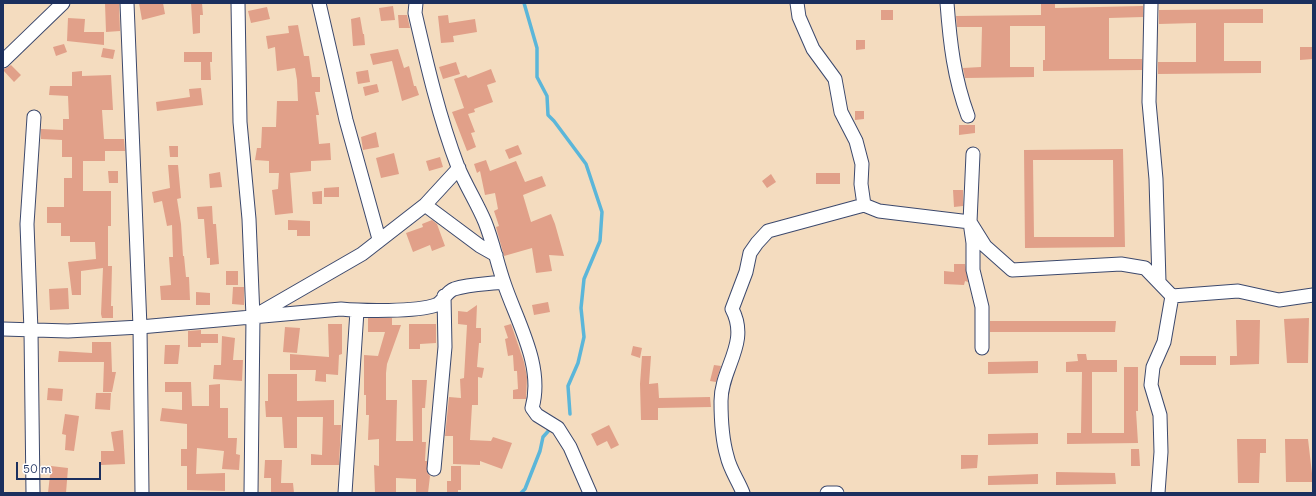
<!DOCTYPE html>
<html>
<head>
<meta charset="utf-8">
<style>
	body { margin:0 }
	#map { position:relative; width:1316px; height:496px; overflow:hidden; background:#f4dcbf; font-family:Delius,sans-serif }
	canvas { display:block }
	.frame { position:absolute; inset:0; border:4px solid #1b2f5e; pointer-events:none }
	.scale { position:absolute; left:16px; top:462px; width:85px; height:18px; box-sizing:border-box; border:2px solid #1b2f5e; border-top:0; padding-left:5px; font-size:12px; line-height:14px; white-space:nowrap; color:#1b2f5e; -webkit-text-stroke:3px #fff; paint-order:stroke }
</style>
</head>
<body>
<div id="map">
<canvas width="1316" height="496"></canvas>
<div class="frame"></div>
<div class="scale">50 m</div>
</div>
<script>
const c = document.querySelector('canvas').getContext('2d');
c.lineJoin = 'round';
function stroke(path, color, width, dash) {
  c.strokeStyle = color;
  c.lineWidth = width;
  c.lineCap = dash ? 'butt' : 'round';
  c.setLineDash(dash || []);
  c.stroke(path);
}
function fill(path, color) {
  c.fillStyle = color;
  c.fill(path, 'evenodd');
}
stroke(new Path2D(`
	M524,3L537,48V77L547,96L548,115L554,121L586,164L602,212L600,241L584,279L581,308L584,337L578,363L568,386L570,414
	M521,493L525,489L540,451L543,437L551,428`), '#5bb6d9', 3.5);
fill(new Path2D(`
	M105,3H119L120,31L106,32Z
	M139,3H163L165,14L142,20Z
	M191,3H202L203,15H200V33L193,34Z
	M1041,3H1055V8L1143,6V17L1109,18V59H1142V70L1043,71V60H1045V26H1010V67H1034V77L965,78L963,68L981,67L982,27H957L956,16L1041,15Z
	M393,6L395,20L381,21L379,8Z
	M267,7L270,19L251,23L248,11Z
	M1263,9V23H1224V61H1261V73L1158,74V62H1196V23L1159,24V10Z
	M881,10H893V20H881Z
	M398,15H407L410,28H399Z
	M448,15L449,23L475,19L477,32L453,36L454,42L441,43L438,16Z
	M360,17L363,34H364L365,45L353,46L351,19Z
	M68,18L85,19L84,32H104V45L67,41Z
	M298,25L304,56H309L312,77H320V92H315L319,115H316L319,144L330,143L331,160L311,161V171L290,173L293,213L275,215L272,190L278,189L279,173H269V161L255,160L257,148H261L262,127H276L277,101H298L297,80L295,68L277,71L275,47L268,49L266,36L289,33L288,26Z
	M856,40H865V49L856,50Z
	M64,44L67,52L56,56L53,47Z
	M1300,47H1313V59L1300,60Z
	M103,48L115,50L113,59L101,57Z
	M398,49L404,68L409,66L414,86H416L419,95L402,101L392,61L373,65L370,54Z
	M184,52H212V62H210L211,80H201V62H184Z
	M456,62L460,74L443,79L439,67Z
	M11,65L21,75L14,82L3,70Z
	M491,69L496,82L487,85L493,102L474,109L475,112L468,114L475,132L471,133L476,147L467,151L452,112L464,108L454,79L466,75L468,78Z
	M368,70L370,82L358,84L356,72Z
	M82,71V76L111,75L113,110H102L104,139H124L125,151H105V161H83V191H111V226H108V266H112L111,306H113V318H102L101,314L103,268L81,271V295H72L68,262L96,259L95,242H70V236H61V223H47V207H64V178H72V157H62V140L41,139V129L63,130V119H69L68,96L49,95L50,86H72V72Z
	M377,84L379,92L365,96L363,87Z
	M201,88L203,105L157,111L156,102L190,97L189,89Z
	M855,111H864V119L855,120Z
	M959,125H975V133L959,135Z
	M376,132L379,147L363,150L361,137Z
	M518,145L522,154L509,159L505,150Z
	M169,146H178V157H170Z
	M1123,149L1125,247L1025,248L1024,150ZM1033,160H1113L1114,237H1034Z
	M394,153L399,174L381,178L376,158Z
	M440,157L443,167L429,171L426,161Z
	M486,160L490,171L516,161L525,182L542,176L546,186L523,195L531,222L551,214L555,224L564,256L549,255L552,271L536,273L532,248L504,256L496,227L499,226L494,211L498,209L495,193L485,195L480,171L477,173L474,164Z
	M168,165H178L181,198L177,199L181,224L183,256H184L186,277H189L190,300H161L160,286L171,285L169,257H173L172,225L167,226L162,201L154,203L152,192L170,188Z
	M108,171H118V183H109Z
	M220,172L222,187L210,188L209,174Z
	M816,173H840V184H816Z
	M771,174L776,182L767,188L762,181Z
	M339,187V197H324V188Z
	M953,190H963V206L954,207Z
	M322,191V204H313L312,192Z
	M212,206L213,224H216L219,264L210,265V258H207L204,219H198L197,207Z
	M288,220L310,221V236H297V230H288Z
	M432,220L437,224L445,246L432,251L430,245L413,252L406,233L423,227L422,224Z
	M954,264H965L968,282L965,281L964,285L944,284V271L954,272Z
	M226,271H238V285H226Z
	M233,287H244V305L232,304Z
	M68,288L69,309L50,310L49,289Z
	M196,292L210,293V305H196Z
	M548,302L550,312L534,315L532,305Z
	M477,305L476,328H481V343H479L477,367L484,368L482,378L478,377V405H472L470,440L491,441L493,437L512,443L502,469L480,461V465L453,464V436H445L449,397L461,398L460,379L464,378L467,325L458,324V311L467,312Z
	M368,318H392V325H401L387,364L386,373V400H397L396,441H413L412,380H427L425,408H422V442H426L425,461H427V472L430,476L428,493H416V479L396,478V493H375L374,465L379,466V439L368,440L369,415H366V395H364V355L378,356L385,332H368Z
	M1309,318L1308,363H1287L1284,319Z
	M1236,320H1260L1259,364L1230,365V356H1237Z
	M990,321H1116L1115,332H990Z
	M328,324H342V354L339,355L338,375L326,374V382L315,381L316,370H290V354L329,357Z
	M409,324H436V343L420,344V349H409Z
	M511,324L524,362L527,377L526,399H513V390L518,389L517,371H514L513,355L508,356L505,339L508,338L504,326Z
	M285,327L300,328L297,353L283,352Z
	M201,330V334H218V343H201V347H188V331Z
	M222,336L235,338L233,360H243L242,381L213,379L214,365H221Z
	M92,342H111L112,372H116L112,392H103L104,362H58L59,351L92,353Z
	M165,345H180L178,364H164Z
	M633,346L642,348L640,358L631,355Z
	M1077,354H1086L1087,360H1117V372H1092V433H1124V367H1138V411H1136L1138,443L1067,444V433H1081L1082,372H1066V362L1078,361Z
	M642,356H651L649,384L658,383L659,398L710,397L711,407L658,408V420H641L640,384Z
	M1180,356H1216V365H1180Z
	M1038,361V373L988,374V362Z
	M714,365L721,366L716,382L710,381Z
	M268,374H297V401L334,400V425H341L339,465H311V454L322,455L323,417H297V448H284L282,417H266L265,401H268Z
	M165,382H191L192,406H209V385L220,384V408H228V438H237L236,454L240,455L239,470L222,469L224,451L197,448L196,474L225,473V491L187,490V466H181V449H187V424L160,421L162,408L182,410V392H165Z
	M48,388L63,389L62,401L47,400Z
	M96,393H111L110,410L95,409Z
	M65,414L79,416L74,451L65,450L66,435L62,434Z
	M609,425L619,445L611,449L607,441L597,446L591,434Z
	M123,430L125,464L101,465V451H114L111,432Z
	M1038,433V444L988,445V434Z
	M1237,439H1266V453H1260L1259,483H1238Z
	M1285,439H1308L1313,482H1286Z
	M1131,449H1139L1140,466H1131Z
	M961,455H978L977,468L961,469Z
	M265,460H282L281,483H293L294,493H271V478H264Z
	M51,466L68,468L66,493H48Z
	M451,466H461V490H458V493H447V481H451Z
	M1056,472L1115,473L1116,484L1056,485Z
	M1038,474V484L988,485V476Z`), '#e1a089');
const minor = new Path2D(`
	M127,3L140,327L341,309C362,311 416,312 436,305C443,302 446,292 454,289C469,284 488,284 503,282
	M238,3L240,122L249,219L253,317L251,493
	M319,3L346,120L379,239
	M416,3L415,13C427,65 439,117 458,167C466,186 477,203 485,222C493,242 497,263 504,283C517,322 544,366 532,408L537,415L558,428L570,447L590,493
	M797,3L799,17L813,49L835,79L841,112L856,141L862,164L861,184L864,205
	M947,3C950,43 954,78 968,116
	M1151,3L1149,102L1156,179L1159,282
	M3,61L63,3
	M973,154L970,222L973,243V270L982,307V348
	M425,205L480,246L496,255
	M1172,296L1238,291L1279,300L1313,295
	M258,314L362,254L425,205L459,168
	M3,329L68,331L140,327L142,493
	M434,469L445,347L444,296
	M33,493L31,331L27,224L34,117
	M345,493L357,311
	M743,493C738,480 730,470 727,456C722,439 721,419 721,401C721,368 750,343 732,309L746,272L750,253L757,243L768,231L864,205L879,211L970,222L985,246L1012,270L1121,264L1145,268L1172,296L1164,342L1153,367L1151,385L1160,415L1161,452L1158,493
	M827,493H837`);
stroke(minor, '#3c496d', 15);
stroke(minor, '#fff', 13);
</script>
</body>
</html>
